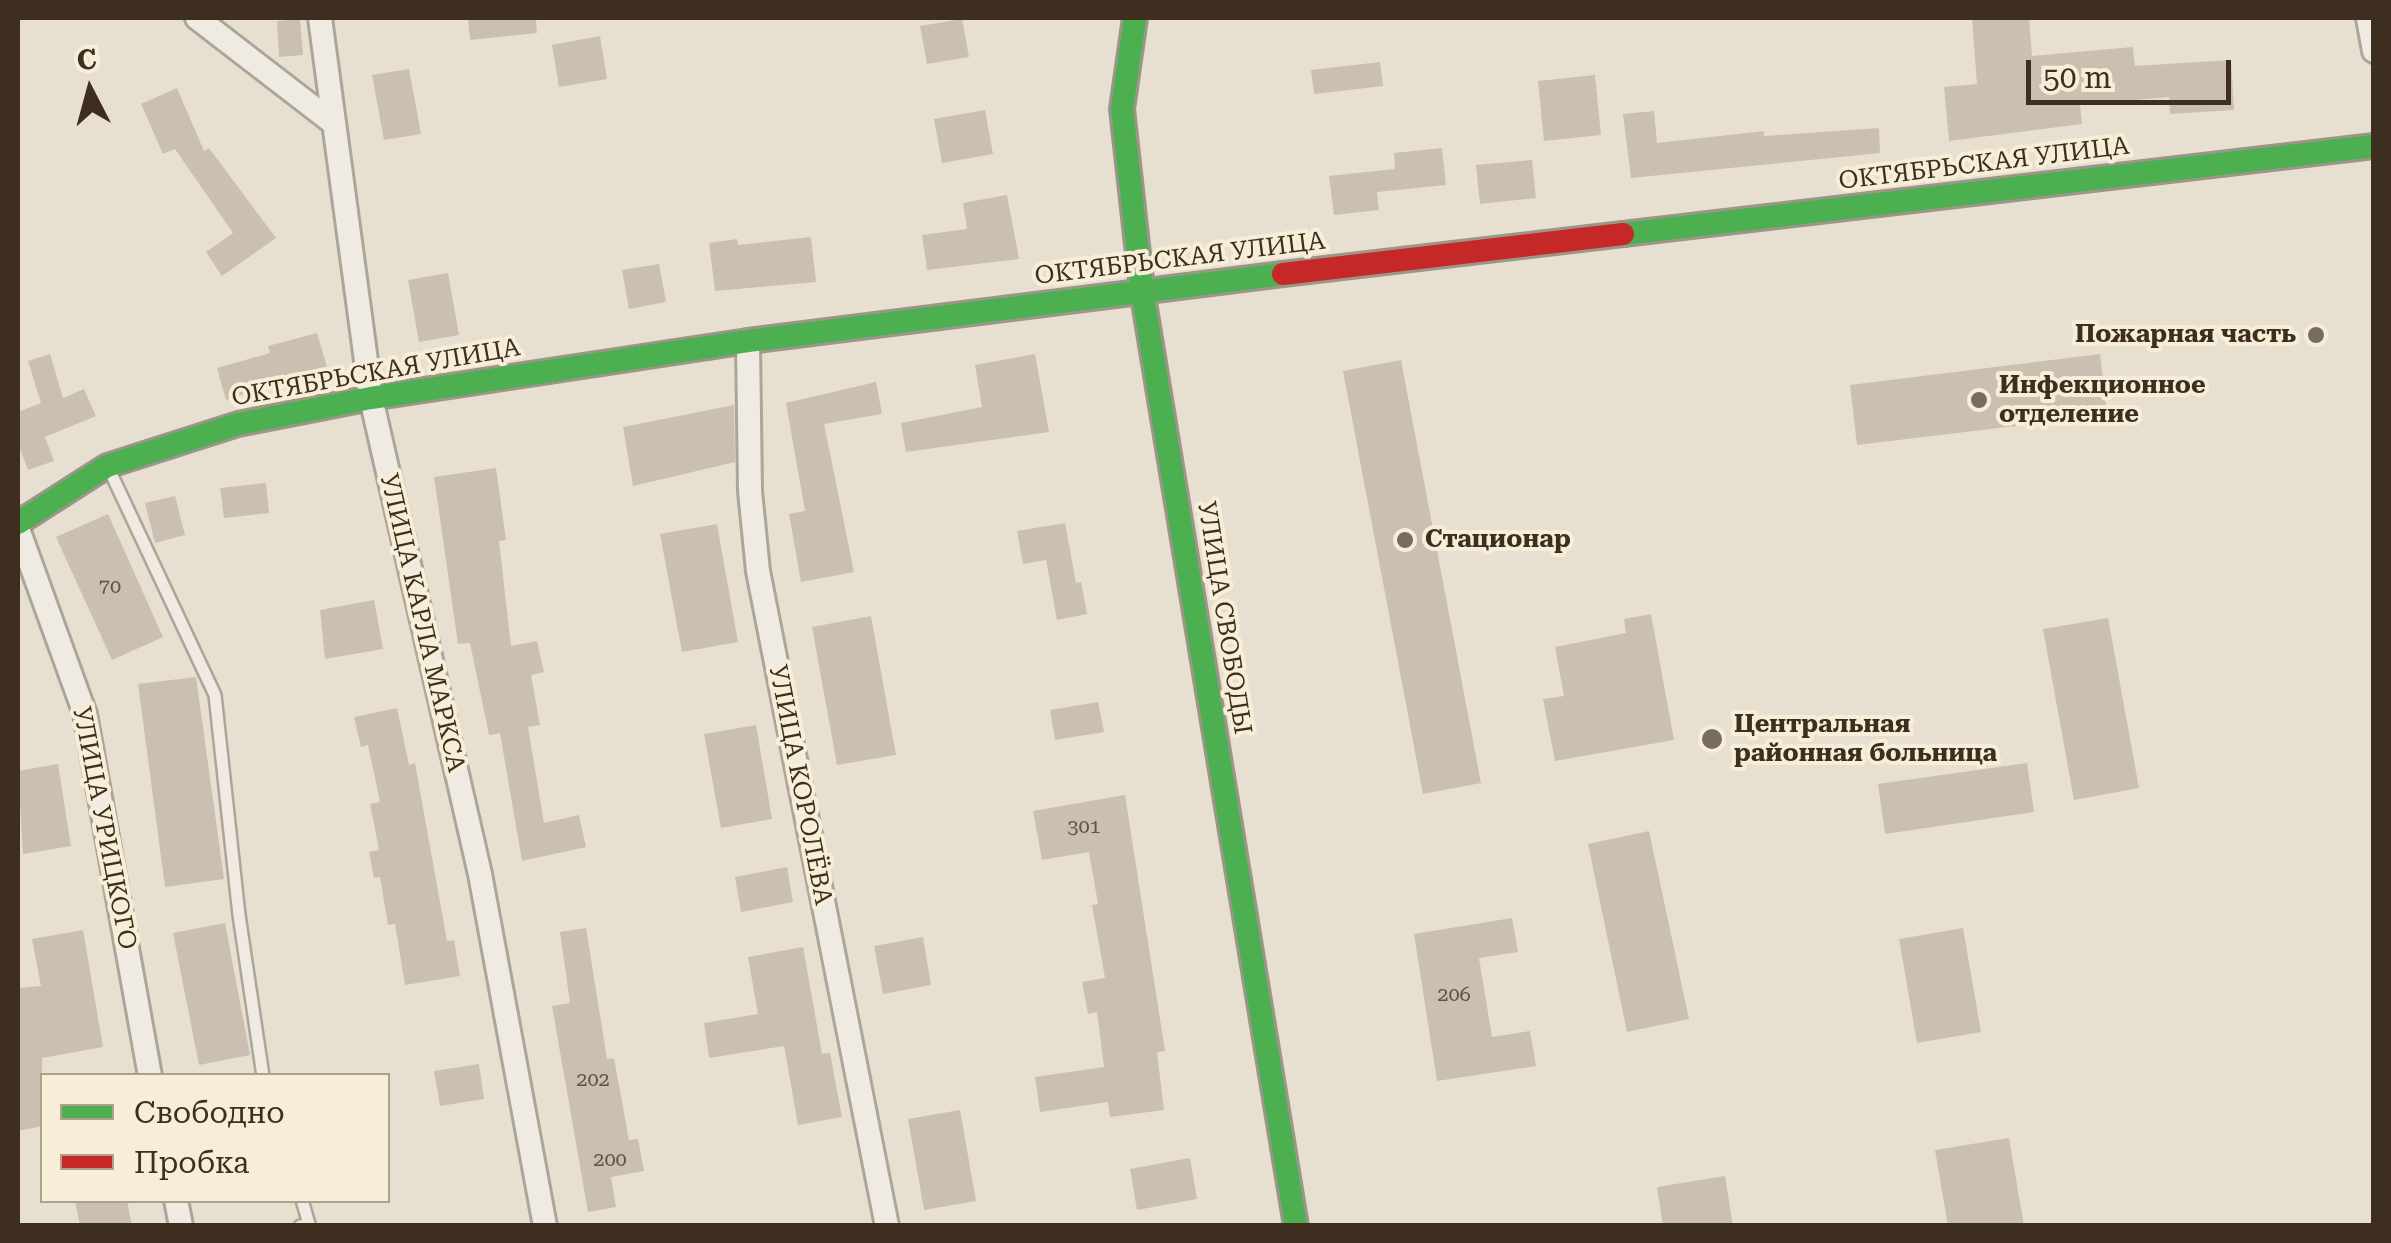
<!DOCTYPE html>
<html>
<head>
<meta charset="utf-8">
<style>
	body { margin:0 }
	#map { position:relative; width:2391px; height:1243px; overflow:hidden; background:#e7e0d1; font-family:"Roboto Serif",serif }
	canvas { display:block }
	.frame { position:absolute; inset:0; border:20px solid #3d2e20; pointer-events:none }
	.legend { position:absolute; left:40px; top:1073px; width:350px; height:130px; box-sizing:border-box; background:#f7eed8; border:2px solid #ada18e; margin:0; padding:12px 18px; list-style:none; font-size:30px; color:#3d2e20 }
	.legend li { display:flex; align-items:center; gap:20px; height:50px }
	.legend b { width:50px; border:2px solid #ada18e }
	.north { position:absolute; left:40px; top:40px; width:100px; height:100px; -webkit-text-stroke:8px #f7eed8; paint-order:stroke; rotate:354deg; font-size:28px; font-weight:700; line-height:40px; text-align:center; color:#3d2e20 }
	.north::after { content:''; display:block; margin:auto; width:35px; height:45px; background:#3d2e20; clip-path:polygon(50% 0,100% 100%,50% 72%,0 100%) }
	.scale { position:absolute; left:2026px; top:60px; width:205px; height:45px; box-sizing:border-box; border:5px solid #3d2e20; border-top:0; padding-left:12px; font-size:30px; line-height:35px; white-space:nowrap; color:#3d2e20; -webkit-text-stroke:8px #f7eed8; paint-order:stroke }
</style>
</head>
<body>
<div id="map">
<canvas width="2391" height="1243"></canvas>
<div class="frame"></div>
<ul class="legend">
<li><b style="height:12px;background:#4caf50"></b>Свободно</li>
<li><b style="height:12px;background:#c62828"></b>Пробка</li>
</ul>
<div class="north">С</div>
<div class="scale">50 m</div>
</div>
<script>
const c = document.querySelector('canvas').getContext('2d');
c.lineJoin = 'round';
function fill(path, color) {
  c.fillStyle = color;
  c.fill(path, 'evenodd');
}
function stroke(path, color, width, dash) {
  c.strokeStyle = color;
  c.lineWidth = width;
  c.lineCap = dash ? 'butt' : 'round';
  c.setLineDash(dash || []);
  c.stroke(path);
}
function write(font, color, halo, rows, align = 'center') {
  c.font = font + ' "Roboto Serif",serif';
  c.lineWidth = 8;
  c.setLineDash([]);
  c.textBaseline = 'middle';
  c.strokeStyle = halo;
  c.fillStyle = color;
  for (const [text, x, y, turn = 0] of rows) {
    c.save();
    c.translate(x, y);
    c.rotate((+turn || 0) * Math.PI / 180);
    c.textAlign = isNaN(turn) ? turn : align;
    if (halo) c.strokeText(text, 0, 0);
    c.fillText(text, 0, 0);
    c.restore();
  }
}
fill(new Path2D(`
	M468,18H536L537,33L470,40Z
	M1972,18H2029L2032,56L2133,47L2135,66L2231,60L2234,110L2170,114L2169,97L2080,105L2082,124L1949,141L1944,87L1977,84Z
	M300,19L303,55L279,57L277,21Z
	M962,19L969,57L927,64L920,26Z
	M600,36L607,79L559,87L552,45Z
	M1380,62L1383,86L1314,94L1311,70Z
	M409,69L421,134L384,140L372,75Z
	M1595,75L1601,135L1544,141L1538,81Z
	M177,88L204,151L209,148L276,238L222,276L206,252L233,233L175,149L163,154L141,104Z
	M985,110L993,154L942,163L934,119Z
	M1654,111L1657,143L1764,131V136L1879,128L1880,153L1631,178L1623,114Z
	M1442,148L1446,185L1377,192L1379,210L1334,215L1329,176L1395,169L1394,153Z
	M1532,160L1536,198L1480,204L1476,165Z
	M1007,195L1019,259L927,270L922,235L967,229L963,203Z
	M811,237L816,282L715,291L709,243L737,239L738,245Z
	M659,264L666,302L629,309L622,270Z
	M448,273L459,335L419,342L408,280Z
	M317,333L327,367L226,400L217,368L270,353L268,346Z
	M50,354L63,398L84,389L96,416L45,437L54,461L28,470L18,443V412L41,403L28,361Z
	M1035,354L1049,432L906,452L901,423L982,407L975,365Z
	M2100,354L2107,415L1857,445L1850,385Z
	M1401,360L1481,783L1423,794L1343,371Z
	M876,382L882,414L824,424L854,572L801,582L789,514L805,511L786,403Z
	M734,405L735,462L633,486L623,427Z
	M496,468L506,540L499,541L511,646L537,641L544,672L531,675L540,725L528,727L544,823L579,815L586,847L522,861L500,733L489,735L470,643L458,644L434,477Z
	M266,483L269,513L224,518L220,488Z
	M175,496L185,535L155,543L145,503Z
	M108,514L163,637L112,660L56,537Z
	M1065,523L1076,583L1081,582L1087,614L1057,620L1046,560L1023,564L1017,531Z
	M717,524L738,642L682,652L660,534Z
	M374,600L383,649L325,659L320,610Z
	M1651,614L1674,740L1555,761L1543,699L1564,696L1555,647L1626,633L1624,619Z
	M871,616L896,755L837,765L812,627Z
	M2108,618L2139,788L2074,800L2043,629Z
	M196,677L224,879L165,887L138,684Z
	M1098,702L1104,732L1055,740L1050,710Z
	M397,708L409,765L415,763L447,941L454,940L460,976L405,985L395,924L388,925L380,877L374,878L369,852L379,850L370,804L380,802L368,745L361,747L354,717Z
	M756,725L772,819L721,828L704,734Z
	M2027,763L2034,812L1885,834L1878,784Z
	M58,764L71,846L23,854L18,771Z
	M1125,795L1165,1051L1157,1052L1164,1110L1110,1117L1108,1102L1040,1112L1035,1077L1104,1067L1097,1012L1088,1014L1082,982L1105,978L1092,905L1098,904L1089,852L1042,860L1033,811Z
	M1649,831L1689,1019L1627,1032L1588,844Z
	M787,867L793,902L741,912L735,877Z
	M1512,918L1518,952L1479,958L1492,1037L1530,1031L1536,1066L1437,1081L1414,934Z
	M225,923L250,1055L199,1065L173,933Z
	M586,928L607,1059L614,1058L629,1140L638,1139L644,1171L611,1177L616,1207L588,1212L552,1006L570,1003L560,932Z
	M1963,928L1981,1032L1917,1043L1899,939Z
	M83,930L103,1047L42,1058V1126L18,1131V988L41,986L32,939Z
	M923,937L931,985L883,994L874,946Z
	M803,947L822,1054L830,1053L842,1117L798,1125L784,1046L709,1058L704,1023L758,1014L748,957Z
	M479,1064L484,1099L440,1106L434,1071Z
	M960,1110L976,1201L924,1210L908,1119Z
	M2009,1138L2024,1226H1948L1935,1150Z
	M1190,1158L1197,1199L1137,1210L1130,1169Z
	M1725,1176L1733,1226H1663L1657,1187Z
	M75,1200H127L132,1226H80Z`), '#cbbfb2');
const lane = new Path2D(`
	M108,467L215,695L239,915L263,1076
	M300,1226L309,1224L302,1200`);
const street = new Path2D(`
	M197,18L332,122
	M320,18L371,398L480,874L545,1226
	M2368,18L2374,51
	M748,341L750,491L758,571L887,1226
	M18,529L85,714L150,1076
	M176,1200L181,1226`);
const fast = new Path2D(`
	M1135,18L1122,109L1142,290L1296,1226
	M1623,234L2374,146
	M18,523L107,466L238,424L371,398L748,341L1283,274`);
const jam = new Path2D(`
	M1283,274L1623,234`);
stroke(lane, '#ada599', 16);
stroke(street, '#ada599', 28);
stroke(fast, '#9c958a', 28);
stroke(jam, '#9c958a', 28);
stroke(lane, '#efebe3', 11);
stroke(street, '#efebe3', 22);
stroke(fast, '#4caf50', 22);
stroke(jam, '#c62828', 22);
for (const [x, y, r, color] of [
	[2316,335,10,"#786c5e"],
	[1979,400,10,"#786c5e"],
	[1405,540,10,"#786c5e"],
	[1712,739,12,"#786c5e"]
]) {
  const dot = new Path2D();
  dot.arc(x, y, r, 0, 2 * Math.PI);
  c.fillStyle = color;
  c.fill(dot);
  stroke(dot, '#f7eed8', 4);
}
write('20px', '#605244', null, [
	["70",110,587],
	["301",1084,827],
	["206",1454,995],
	["202",593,1080],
	["200",610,1160]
]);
write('25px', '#3d2e20', '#f7eed8', [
	["ОКТЯБРЬСКАЯ УЛИЦА",1984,164,-7],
	["ОКТЯБРЬСКАЯ УЛИЦА",1180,259,-7],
	["ОКТЯБРЬСКАЯ УЛИЦА",376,373,-10],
	["УЛИЦА СВОБОДЫ",1224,618,81],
	["УЛИЦА КАРЛА МАРКСА",422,623,77],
	["УЛИЦА КОРОЛЁВА",800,785,79],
	["УЛИЦА УРИЦКОГО",104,828,79]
]);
write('bold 25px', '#3d2e20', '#f7eed8', [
	["Пожарная часть",2296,335,"right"],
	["Инфекционное",1999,386],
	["отделение",1999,415],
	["Стационар",1425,540],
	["Центральная",1734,725],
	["районная больница",1734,754]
], 'left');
</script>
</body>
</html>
